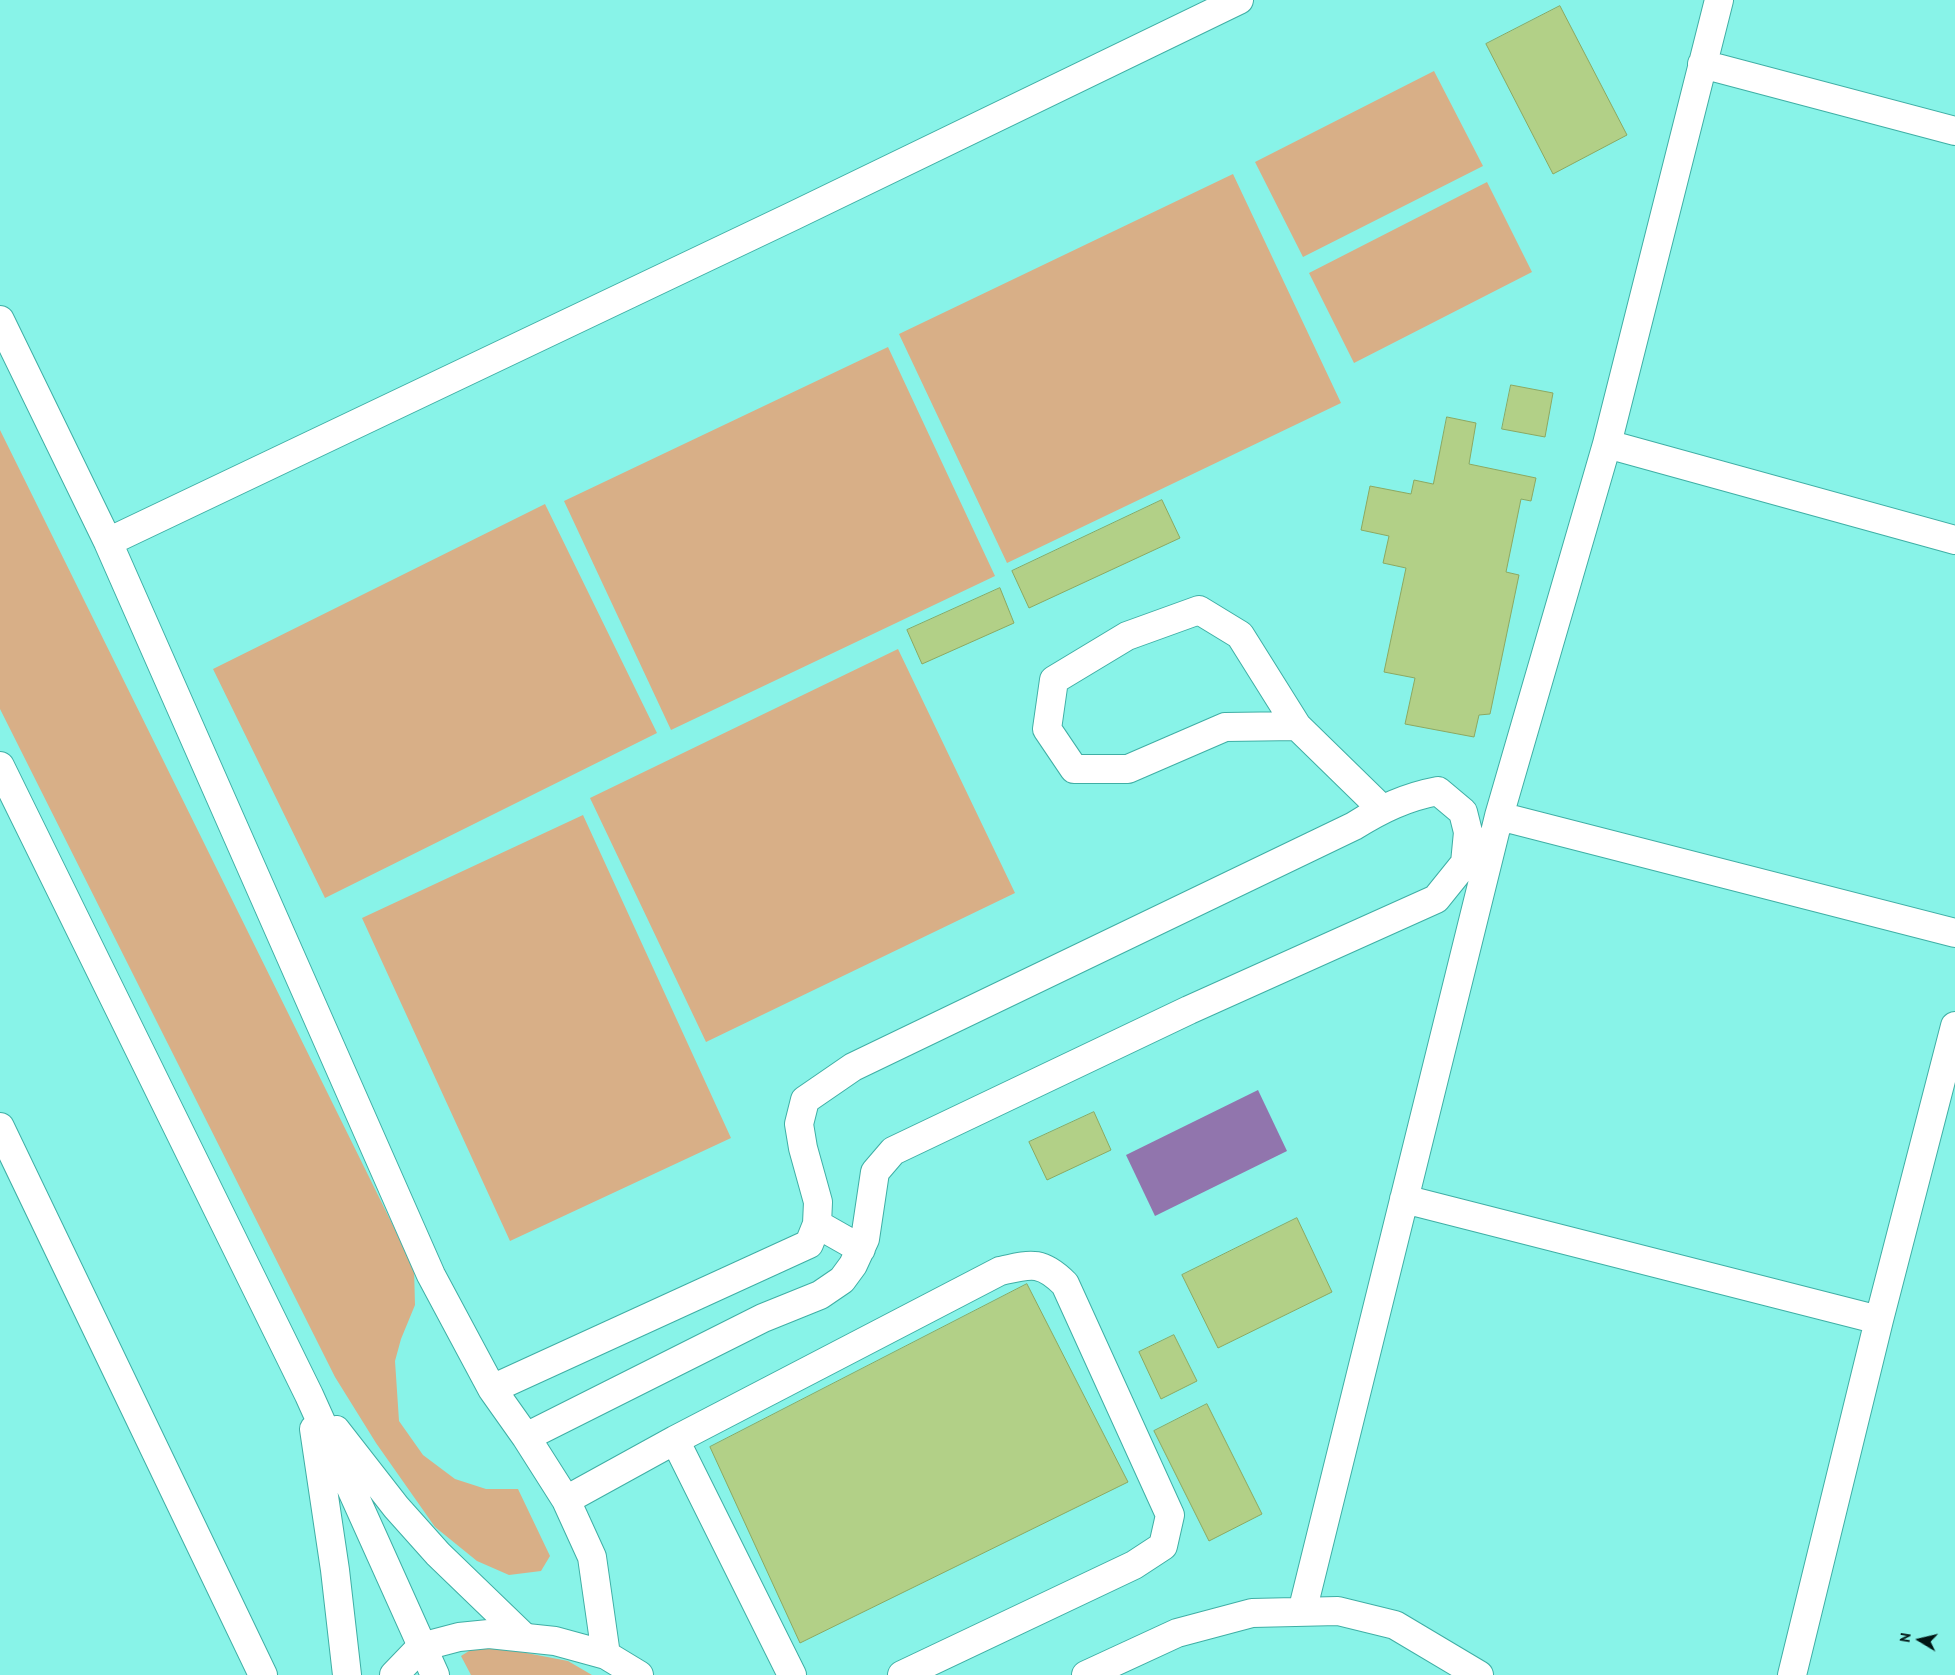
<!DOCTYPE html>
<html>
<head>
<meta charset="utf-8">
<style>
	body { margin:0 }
	#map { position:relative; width:1955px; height:1675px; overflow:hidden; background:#88f3e8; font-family:"PT Sans",sans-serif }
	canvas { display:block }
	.north { position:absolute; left:1895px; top:1615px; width:50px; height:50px; -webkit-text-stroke:4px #88f3e8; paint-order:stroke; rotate:279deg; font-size:14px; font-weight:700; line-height:20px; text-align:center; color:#001513 }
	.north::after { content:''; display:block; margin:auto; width:18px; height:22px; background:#001513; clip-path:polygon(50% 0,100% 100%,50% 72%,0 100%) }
</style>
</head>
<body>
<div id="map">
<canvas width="1955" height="1675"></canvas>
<div class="north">N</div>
</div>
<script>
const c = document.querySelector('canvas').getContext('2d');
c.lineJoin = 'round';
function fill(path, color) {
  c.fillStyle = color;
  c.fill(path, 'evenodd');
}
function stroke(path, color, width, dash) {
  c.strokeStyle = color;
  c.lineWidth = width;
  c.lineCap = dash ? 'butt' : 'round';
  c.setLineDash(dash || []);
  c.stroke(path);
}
fill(new Path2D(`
	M1434,71L1483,166L1303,257L1255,162Z
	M1233,174L1341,403L1007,563L899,334Z
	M1487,182L1532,272L1354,363L1309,273Z
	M888,347L995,576L671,730L564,501Z
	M0,430L414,1268L415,1305L401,1339L395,1361L399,1421L423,1455L455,1479L486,1489H518L550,1556L541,1571L509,1575L477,1561L435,1527L376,1443L335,1377L0,709Z
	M545,504L657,733L325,898L213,669Z
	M898,649L1015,893L706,1042L590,798Z
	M583,815L731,1138L510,1241L362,918Z
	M480,1644L568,1661L592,1675H471L461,1656Z`), '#d8af87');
fill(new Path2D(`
	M1258,1090L1287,1151L1155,1216L1126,1155Z`), '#9175ad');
const building = new Path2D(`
	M1560,6L1627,135L1553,174L1486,44Z
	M1511,385L1553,393L1545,437L1502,429Z
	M1447,417L1476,423L1469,464L1536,478L1531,501L1521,499L1506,572L1519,575L1490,714L1479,715L1474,737L1405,724L1415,678L1384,672L1406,568L1383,563L1389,536L1361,530L1370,486L1411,494L1414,480L1433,484Z
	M1162,500L1180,538L1029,608L1012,571Z
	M1000,588L1014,623L922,664L907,630Z
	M1094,1112L1111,1150L1047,1180L1029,1142Z
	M1297,1218L1332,1292L1218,1348L1182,1275Z
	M1027,1284L1128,1482L800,1643L710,1447Z
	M1174,1335L1197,1381L1161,1399L1139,1352Z
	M1207,1404L1262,1514L1209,1541L1154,1431Z`);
fill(building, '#b2d087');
stroke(building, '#8ca861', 1);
const minor = new Path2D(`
	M1702,64L1955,131
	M0,320L108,542L431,1275L492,1389L526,1437L566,1500L592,1557L606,1655
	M1607,444L1955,540
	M108,542L793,216L1239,0
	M1297,726L1225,727L1128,769H1074L1047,729L1054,680L1127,636L1199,610L1240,635L1297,726L1382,809
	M1499,816L1955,933
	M0,1127L263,1675
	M1404,1199L1879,1320
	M817,1224L861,1249
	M492,1389L809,1244L817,1224L818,1202L803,1148L799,1124L805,1100L853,1067L1354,826C1381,809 1406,797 1438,791L1463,812L1468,832L1465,863L1436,899L1189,1010L893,1151L875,1172L865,1239L853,1265L842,1280L820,1295L763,1318L526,1437
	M675,1440L792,1675
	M566,1500L675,1440L1000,1271C1031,1264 1041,1260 1065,1284L1170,1515L1163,1546L1134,1565L902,1675
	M1302,1612L1499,816L1607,444L1719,0
	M394,1675L421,1647L459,1637L489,1634L555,1641L606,1655L639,1675
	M1086,1675L1177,1633L1252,1613L1338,1611L1395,1625L1479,1675
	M1792,1675L1879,1320L1955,1026`);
const highway = new Path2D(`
	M0,766L309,1395L435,1675
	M314,1429L335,1570L347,1675
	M336,1430L396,1507L438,1554L523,1636`);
stroke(minor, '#3fafa5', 30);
stroke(highway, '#3fafa5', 30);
stroke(minor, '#fff', 28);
stroke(highway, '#fff', 28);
</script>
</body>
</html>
